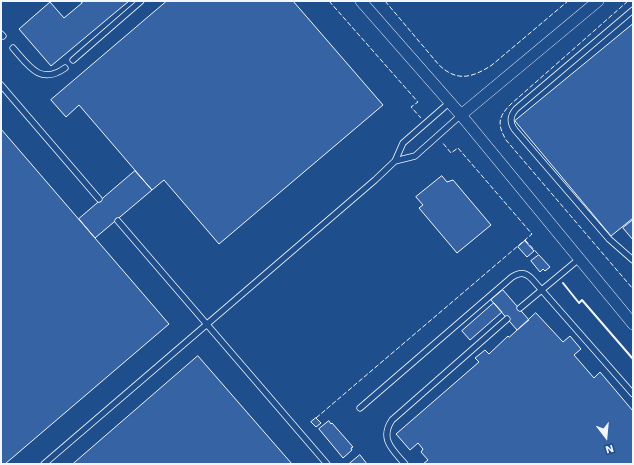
<!DOCTYPE html>
<html>
<head>
<meta charset="utf-8">
<style>
	body { margin:0 }
	#map { position:relative; width:634px; height:465px; overflow:hidden; background:#1f4e8c; font-family:"Work Sans",sans-serif }
	canvas { display:block }
	.frame { position:absolute; inset:0; border:2px solid #f2f6ff; pointer-events:none }
	.north { position:absolute; left:586px; top:417px; width:40px; height:40px; -webkit-text-stroke:3px #1f4e8c; paint-order:stroke; rotate:164deg; font-size:11px; font-weight:700; line-height:16px; text-align:center; color:#f2f6ff }
	.north::after { content:''; display:block; margin:auto; width:14px; height:18px; background:#f2f6ff; clip-path:polygon(50% 0,100% 100%,50% 72%,0 100%) }
</style>
</head>
<body>
<div id="map">
<canvas width="634" height="465"></canvas>
<div class="frame"></div>
<div class="north">N</div>
</div>
<script>
const c = document.querySelector('canvas').getContext('2d');
c.lineJoin = 'round';
function fill(path, color) {
  c.fillStyle = color;
  c.fill(path, 'evenodd');
}
function stroke(path, color, width, dash) {
  c.strokeStyle = color;
  c.lineWidth = width;
  c.lineCap = dash ? 'butt' : 'round';
  c.setLineDash(dash || []);
  c.stroke(path);
}
const building = new Path2D(`
	M80,1H129L51,66L19,29L50,2L64,18L82,3Z
	M167,1H293L383,105L219,244L164,180L152,190L79,105L66,117L51,100Z
	M633,24V218L611,236L515,121Z
	M1,129L169,324L5,464H1Z
	M135,171L152,190L95,238L79,219Z
	M442,176L447,182L453,180L491,225L457,253L419,208L423,205L416,197Z
	M633,220V240L623,228Z
	M525,241L534,251L527,257L518,247Z
	M539,255L550,267L545,271L543,269L540,272L531,261Z
	M503,290L529,320L517,330L491,300Z
	M494,303L502,312L470,340L462,331Z
	M536,313L563,342L570,336L581,349L574,355L594,378L600,372L633,411V464H423L428,460L421,452L423,449L418,443L410,450L396,434L479,362L475,358L485,350L489,354L508,336L509,337Z
	M198,356L292,464H73Z
	M316,418L321,423L316,427L311,422Z
	M329,421L331,424L332,423L353,447L351,448L352,450L343,458L319,429Z
	M360,455L367,464H349Z`);
fill(building, '#3563a3');
stroke(building, '#f2f6ff', 1);
const service = new Path2D(`
	M633,10L516,109C510,116 509,122 515,130L609,239L633,260
	M1,34L3,36
	M13,48C28,65 40,86 65,68
	M73,60L141,1
	M1,85L99,199
	M395,161L415,156L461,115
	M118,221L327,464
	M520,308L579,259
	M360,408L512,277C520,272 525,272 532,279L633,394
	M44,464L375,180L395,161L403,143L450,102
	M405,464C393,450 379,439 392,420L507,319`);
const minor = new Path2D(`
	M361,1L461,115L633,324
	M461,115L598,1`);
stroke(service, '#f2f6ff', 7);
stroke(minor, '#f2f6ff', 12);
stroke(service, '#1f4e8c', 5.5);
stroke(minor, '#1f4e8c', 11);
stroke(new Path2D(`
	M329,1L418,102L411,107L421,118
	M385,1L439,65C457,82 472,78 492,65L568,1
	M628,1L511,104C498,117 497,124 506,140L633,289
	M525,240L539,255
	M316,418L532,234L458,148L451,153L442,142`), '#f2f6ff', 1, [5, 2]);
stroke(new Path2D(`
	M563,283L579,303L582,300L633,359`), '#f2f6ff', 2);
</script>
</body>
</html>
